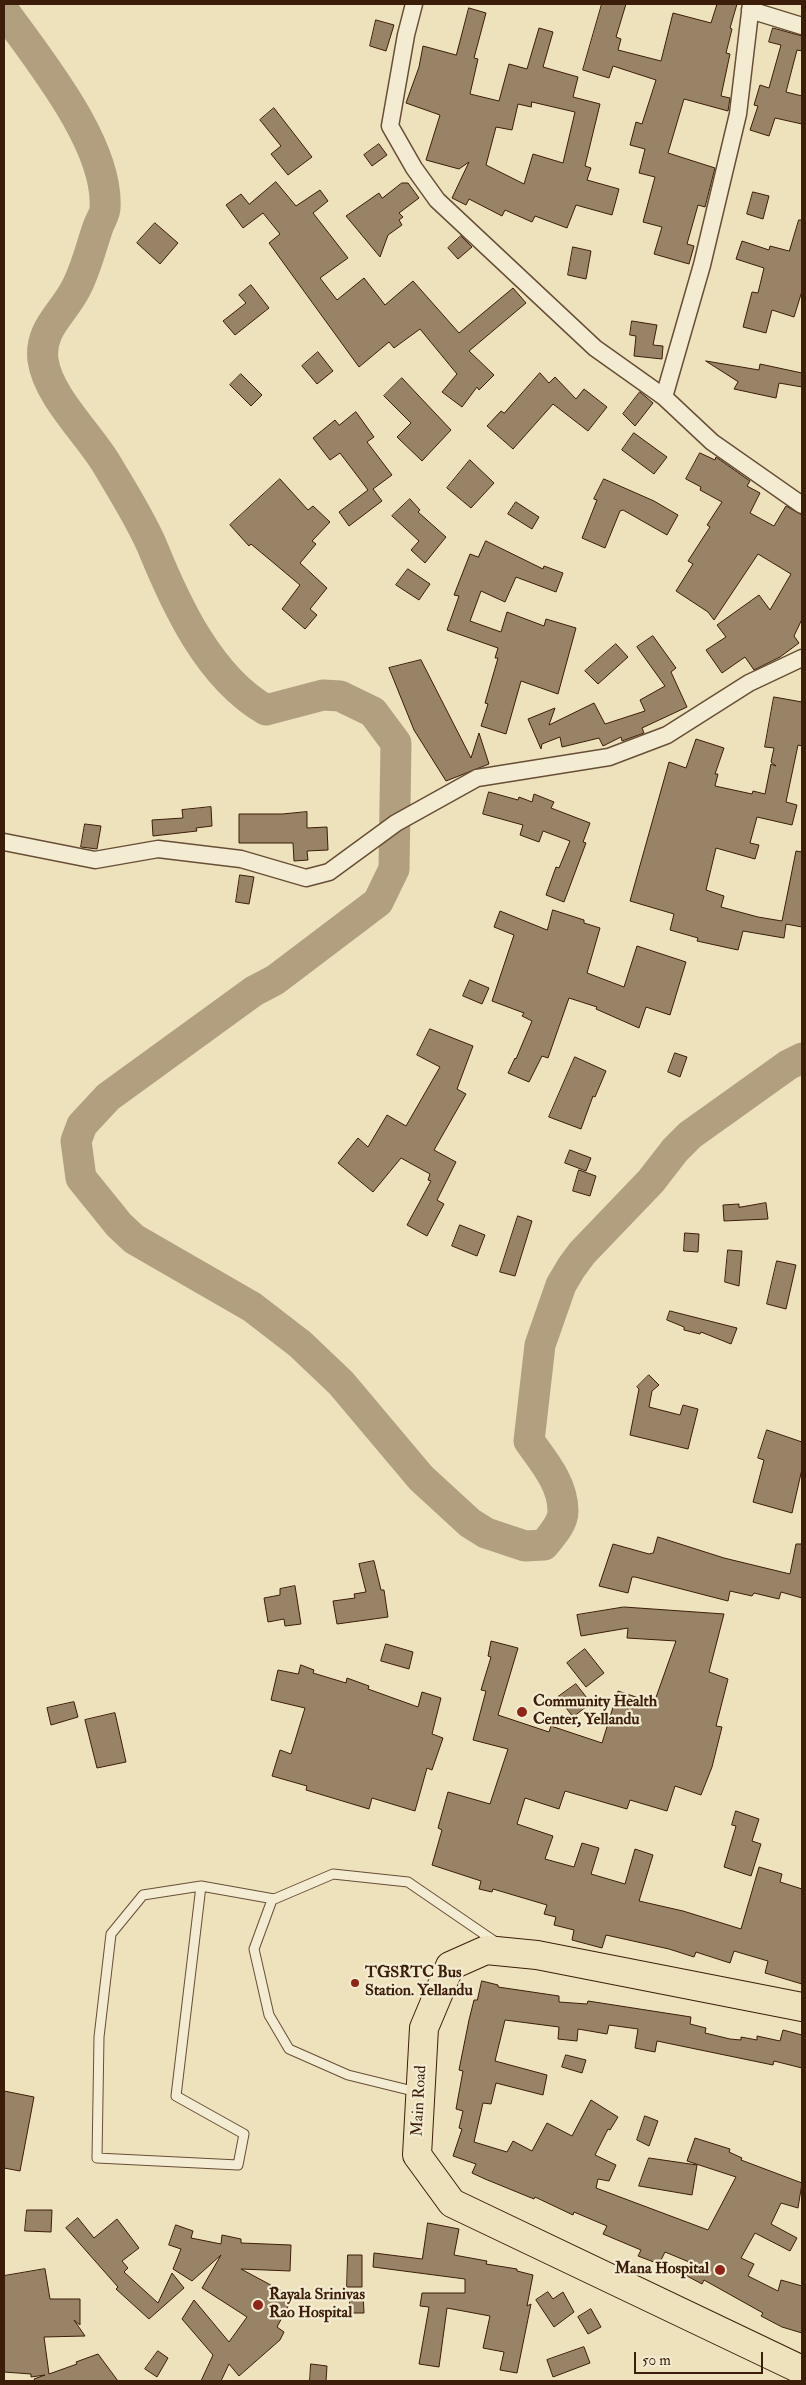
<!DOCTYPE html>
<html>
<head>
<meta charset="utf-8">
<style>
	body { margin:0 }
	#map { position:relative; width:806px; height:2385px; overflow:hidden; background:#ede2bc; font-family:"IM FELL Double Pica",serif }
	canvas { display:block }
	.frame { position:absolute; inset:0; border:5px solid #3c1d09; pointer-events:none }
	.scale { position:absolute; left:634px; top:2352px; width:129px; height:22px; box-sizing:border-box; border:2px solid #3c1d09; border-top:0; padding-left:6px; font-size:15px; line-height:18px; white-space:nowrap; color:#3c1d09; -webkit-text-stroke:4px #f3ecd3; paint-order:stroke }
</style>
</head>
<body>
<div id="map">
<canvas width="806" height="2385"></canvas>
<div class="frame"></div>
<div class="scale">50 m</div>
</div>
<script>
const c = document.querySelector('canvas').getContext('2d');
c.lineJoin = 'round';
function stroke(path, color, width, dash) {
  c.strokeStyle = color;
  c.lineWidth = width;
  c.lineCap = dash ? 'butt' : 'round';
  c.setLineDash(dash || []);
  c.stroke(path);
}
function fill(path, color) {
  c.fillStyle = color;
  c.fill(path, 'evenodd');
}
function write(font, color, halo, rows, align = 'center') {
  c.font = font + ' "IM FELL Double Pica",serif';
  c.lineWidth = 4.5;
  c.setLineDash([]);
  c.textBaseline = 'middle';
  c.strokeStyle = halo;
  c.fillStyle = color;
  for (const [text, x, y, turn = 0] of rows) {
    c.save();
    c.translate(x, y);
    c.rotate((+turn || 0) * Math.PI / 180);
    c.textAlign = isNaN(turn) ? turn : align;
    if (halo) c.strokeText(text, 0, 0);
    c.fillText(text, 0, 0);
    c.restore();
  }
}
stroke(new Path2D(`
	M4,11C39,60 109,145 105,208C105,214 100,221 98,227C91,247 86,269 76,288C63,314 39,329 43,360C48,396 87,432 106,463C122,490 140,518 152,546C176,605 209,677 266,710L323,695L340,696L373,712L396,743L394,869L378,902L275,980L254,991L108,1097L82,1125L76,1141L81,1178L119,1225L134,1239L252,1307L300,1344L341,1383L421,1478L470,1523L486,1533L525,1546L544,1545C551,1536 563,1524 563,1511C563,1484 544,1462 529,1441L540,1345L561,1285L571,1268L582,1253L651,1181L675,1150L690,1135L788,1065L802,1058`), '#b19f7f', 31);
const building = new Path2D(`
	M602,4H626L616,37L621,39L618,50L661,61L673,13L711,23L717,4H737L730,28L732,29L726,53L730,54L721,96L730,98L728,111L684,99L668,153L715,168L705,207L698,205L687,244L694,246L689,264L654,254L662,227L643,222L655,177L639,173L645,149L630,145L636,122L642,124L656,80L613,66L609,78L583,70Z
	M469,8L486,13L474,58L478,59L470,94L499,101L509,64L527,69L539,28L553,32L543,67L578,77L573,97L600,104L585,166L591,168L587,180L619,189L612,215L576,205L567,228L535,216L532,222L505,210L502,216L469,199L466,205L452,198L469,162L459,169L426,160L440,115L406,103L419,67L423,46L456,55ZM532,102L575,112L563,163L533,154L524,184L486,165L496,127L512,130L518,104L531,107Z
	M376,20L394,25L386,51L370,46Z
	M773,28L802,36V51L797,50L786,92L802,96V124L775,118L769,136L750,130L758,106L754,105L760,85L769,88L781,45L769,42Z
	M274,108L312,157L288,175L271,154L281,146L260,120Z
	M379,144L387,155L372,166L364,155Z
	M276,182L296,206L320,190L328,201L313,213L348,258L320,278L337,300L364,278L385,305L413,281L459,333L513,288L526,303L469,351L494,375L479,390L477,387L462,407L442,392L457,374L420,329L394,348L389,342L359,367L269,243L280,234L263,213L243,228L226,205L241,194L249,204Z
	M402,183H408L419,198L399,213L403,217L399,220L402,225L388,235L380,257L346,216L379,193L382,198Z
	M753,192L769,196L763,219L747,214Z
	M799,220H802V291L794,317L772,310L766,333L743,327L752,292L758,293L764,268L736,259L742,241L769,250L770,246L789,251Z
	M155,223L178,243L160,264L137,243Z
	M461,236L472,247L458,259L448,248Z
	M573,247L591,251L586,279L568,275Z
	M251,285L269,308L235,335L223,321L246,303L239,295Z
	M632,321L657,325L653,345L663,346L662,359L634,356L636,336L630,335Z
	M318,352L333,371L317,384L302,366Z
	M706,361L759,370L760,364L802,373V387L779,383L776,398L734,389L738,382Z
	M540,373L549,383L555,377L576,399L584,389L607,407L588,431L553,404L513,449L487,426L501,411L504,413Z
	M241,374L262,395L251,406L230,385Z
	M402,378L451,430L422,461L397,437L411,423L384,396Z
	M640,392L653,403L635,426L623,414Z
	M356,412L374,437L367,442L392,475L373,489L382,501L349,526L339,512L368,490L340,453L330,460L313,438L335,420L339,425Z
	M634,433L667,457L654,474L622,450Z
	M700,453L715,460L716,457L750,481L747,486L760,493L750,513L774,526L786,506L802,515V619L794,636L799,643L780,657L754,670L745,657L722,673L706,650L726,637L717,625L759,595L770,610L791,574L758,554L714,620L708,612L676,591L693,564L688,561L710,527L707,525L722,502L700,490L701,487L686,479Z
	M470,460L494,483L471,508L447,488Z
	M280,479L308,510L313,506L330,522L312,541L316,544L300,563L327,588L310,609L317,615L305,629L282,609L300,585L251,544L249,546L230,525Z
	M604,479L654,501L678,515L667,535L623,510L620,511L605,548L582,538L597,500L594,499Z
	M410,499L420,510L418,512L446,537L425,563L411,550L419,541L392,516Z
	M516,502L539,517L532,529L508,514Z
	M486,541L543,569L544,566L563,573L556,592L516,577L505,602L481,591L470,621L501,632L507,612L544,626L546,619L576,628L558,694L521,681L506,734L481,726L488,704L485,703L498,658H495L498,648L447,630L459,596L454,595L470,554L478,557Z
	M408,569L430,584L419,600L396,585Z
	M653,636L676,668L671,672L687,707L642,728L644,733L622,741L621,737L603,746L599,738L562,747L560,737L542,744L541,749L528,719L555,708L549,725L594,703L605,724L645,711L640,700L665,686L637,647Z
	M616,644L628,657L598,684L585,671Z
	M421,660L471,758L479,733L489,764L446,781L414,730L389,668Z
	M774,697L802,702V746L798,745L786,802L797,805L792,825L757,817L750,843L759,845L755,859L716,848L706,890L724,896L721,907L758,917L782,921L796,851L802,852V927L786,924L784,938L743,931L738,950L697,941L698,938L670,930L674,914L630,901L669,762L686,768L696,739L724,748L715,774H718L715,786L752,794L753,791L765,794L771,764L776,766L771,762L774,748L765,747Z
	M489,792L518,800L519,797L532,802L534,794L554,802L551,808L590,823L583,842L586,843L564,902L546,895L556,867L559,868L570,841L543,831L539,842L520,835L523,825L483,814Z
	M211,807L212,826L196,828L197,831L153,836L152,820L183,818L182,810Z
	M307,812V828L327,827L328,850L307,851L308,860L294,861L293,843H239V814H282Z
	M85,824L101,826L97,849L81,847Z
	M240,875L254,877L249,904L236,902Z
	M553,910L584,920V923L600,928L587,973L624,987L637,946L686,962L670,1015L646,1007L639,1028L596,1009L597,1007L569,998L548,1058L542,1056L529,1082L508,1073L515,1058L516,1059L532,1021L522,1016L524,1013L492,1001L514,935L494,927L500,911L547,930Z
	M470,980L489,988L482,1004L463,996Z
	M430,1029L473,1046L457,1089L466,1094L434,1150L456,1162L437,1200L444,1204L427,1236L407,1225L431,1181L428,1180L430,1174L401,1158L373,1192L338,1163L358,1138L368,1147L387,1115L406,1126L440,1067L417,1055Z
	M675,1053L687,1057L680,1077L668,1072Z
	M575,1057L606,1071L595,1097L593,1096L581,1129L549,1117Z
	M570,1150L591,1158L586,1171L565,1163Z
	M579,1170L596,1176L590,1196L573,1191Z
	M766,1203L768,1219L724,1221L723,1205L739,1204V1207Z
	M518,1216L532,1221L515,1276L500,1272Z
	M460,1225L485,1235L477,1256L452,1246Z
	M685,1233L699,1234L698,1252L684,1251Z
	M728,1250L742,1251L739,1286L725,1282Z
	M777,1261L796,1265L786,1309L767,1304Z
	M670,1311L737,1328L731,1344L701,1332L700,1334L684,1330V1327L667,1320Z
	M649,1375L659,1385L652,1391L649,1407L680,1415L683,1405L698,1409L688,1449L630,1435L639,1389L637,1387Z
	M767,1430L802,1442V1469L792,1513L753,1502L764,1460L758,1458Z
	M658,1537L724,1558L790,1574L796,1544H802V1598L781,1592L779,1599L754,1593L752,1596L730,1591L728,1601L635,1577H632L628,1593L599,1586L613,1544L649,1554L653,1553Z
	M374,1561L381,1590H384L388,1617L337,1624L333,1601L355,1598L354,1594L366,1592L359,1564Z
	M295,1586L301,1624L285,1626L284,1619L268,1622L264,1598L280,1595V1589Z
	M624,1607L724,1614L709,1672L728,1679L716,1726L722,1727L712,1767L701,1795L675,1786L667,1811L630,1800L627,1809L565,1791L559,1809L525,1798L517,1824L553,1836L545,1859L574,1867L582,1843L599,1848L591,1874L625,1884L635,1849L653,1855L639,1901L683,1911L741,1929L759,1867L782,1874L780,1882L802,1889V1984L765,1973L768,1961L734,1951L730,1963L696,1952L694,1957L669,1949L606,1935L602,1948L572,1940L574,1930L554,1925L556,1917L544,1914L547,1905L493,1889L492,1892L479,1889L481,1881L432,1865L442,1830L438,1828L448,1792L490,1804L508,1749L473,1740L486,1691L481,1690L491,1657L488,1656L491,1641L518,1648L498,1715L549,1732L551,1726L602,1743L618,1691L654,1703L676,1641L627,1638L628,1628L581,1636L577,1615Z
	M386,1644L413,1652L409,1669L381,1661Z
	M585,1649L604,1673L586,1687L567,1663Z
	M301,1665L314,1670L313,1673L346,1683L347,1678L369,1686L368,1689L418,1707L422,1692L441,1698L432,1734L443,1738L432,1770L427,1768L415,1811L372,1798L369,1809L306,1790L307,1786L272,1776L280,1750L291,1754L305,1708L271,1700L278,1670L298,1674Z
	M576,1684L591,1703L573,1717L558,1697Z
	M74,1702L78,1717L51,1725L47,1708Z
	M115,1713L126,1762L97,1768L85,1720Z
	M736,1811L759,1819L752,1841L761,1844L751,1876L724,1867L736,1826L732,1825Z
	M482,1981L498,1985V1987L559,1996V2002L587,2004L588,2001L691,2017L690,2024L706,2028L705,2033L730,2039L741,2040V2037L757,2040V2036L780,2041L783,2030L802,2035V2068L774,2061L773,2065L657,2041L655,2052L635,2048L638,2029L609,2025L607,2034L578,2029L577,2041L558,2039L559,2027L505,2020L495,2061L547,2075L543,2095L496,2083L491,2104L483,2103L474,2142L507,2152L513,2141L532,2151L547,2123L572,2136L591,2100L618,2117L610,2130L608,2129L595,2155L616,2165L609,2181L598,2179L596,2188L708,2230L736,2177L687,2161L695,2138L730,2149L729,2152L742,2158L741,2160L802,2183L798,2208L781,2203L771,2224L797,2238L790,2251L755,2233L741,2258L754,2264L748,2276L778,2291L781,2280L802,2286V2333L782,2327L761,2316L763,2313L704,2280L702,2284L687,2276L694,2264L665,2252L659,2264L638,2256L641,2250L603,2234L607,2226L574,2212L573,2215L535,2197L534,2199L485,2179L472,2173L476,2164L453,2156L462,2129L459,2128L463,2111L456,2109L463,2071L459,2070L469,2020L474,2000H477Z
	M566,2055L586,2060L582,2073L562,2067Z
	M4,2091L34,2097L20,2171L4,2168Z
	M645,2116L658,2121L649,2146L637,2140Z
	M649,2158L697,2165L692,2195L639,2186Z
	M27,2210H52L51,2232L25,2231Z
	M78,2218L94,2238L117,2219L139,2248L122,2261L128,2268L124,2272L158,2303L172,2273L184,2288L149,2319L116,2289L118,2287L66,2228Z
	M428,2223L459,2229L454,2255L487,2261L486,2264L517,2269V2271L533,2275L527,2306L531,2304L517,2373L500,2370L504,2352L483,2348L490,2316L447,2308L439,2367L419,2364L429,2307L420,2306L422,2293H465V2279L373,2267L374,2253L422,2259Z
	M176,2225L193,2231L191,2238L221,2244L222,2235L241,2239V2243L291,2245L290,2271L241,2269L293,2297L277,2327L284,2332L280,2340L239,2376L229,2364L221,2381H201L213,2355L182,2319L194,2300L229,2342L247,2317L202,2288L221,2255L192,2281L173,2269L181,2249L169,2245Z
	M348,2255H362V2287H347Z
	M45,2269L50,2299H80V2325L74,2320L85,2336L44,2337L49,2374L77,2364L76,2362L98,2354L118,2381H35L34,2379L45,2375L31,2377V2374L4,2372V2276Z
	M548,2292L553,2299L563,2292L574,2312L554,2327L536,2300Z
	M350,2293H363L364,2313H350Z
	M591,2309L601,2327L588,2334L578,2317Z
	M584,2347L590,2363L553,2377L547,2360Z
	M158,2351L168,2358L157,2377L145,2369Z
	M311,2364L327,2366L326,2381H310Z`);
fill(building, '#988366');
stroke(building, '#3c1d09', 1);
const lane = new Path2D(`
	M201,1886L143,1895L111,1934L99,2037L97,2158L238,2165L244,2134L176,2096L201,1886L274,1899
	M417,2092L348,2075L289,2049L269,2015L254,1949L272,1900L333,1874L408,1882L497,1943`);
const street = new Path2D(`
	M414,4L406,35L390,126L414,168L437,200L595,348L664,397L712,442L802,505
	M750,10L802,26
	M664,397L702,265L738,114L751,4
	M4,842L95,860L158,849L241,859L306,878L329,872L396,823L477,778L609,757L667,735L749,683L802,658`);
const highway = new Path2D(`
	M802,2007L537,1955L486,1950L450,1966L424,2028L417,2155L452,2203L802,2370`);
stroke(lane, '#684e36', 11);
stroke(street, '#684e36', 19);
stroke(highway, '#3c1d09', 30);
stroke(lane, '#f3ecd3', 9);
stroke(street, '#f3ecd3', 16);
stroke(highway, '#ede2bc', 28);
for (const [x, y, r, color] of [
	[522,1712,6,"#8f2418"],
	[355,1983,5,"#8f2418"],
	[720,2270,6,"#8f2418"],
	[258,2305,6,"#8f2418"]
]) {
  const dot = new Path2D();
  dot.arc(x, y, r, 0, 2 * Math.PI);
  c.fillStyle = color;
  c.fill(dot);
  stroke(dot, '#f3ecd3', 2);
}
write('bold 16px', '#3c1d09', '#f3ecd3', [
	["Community Health",533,1703],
	["Center, Yellandu",533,1721],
	["TGSRTC Bus",365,1974],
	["Station. Yellandu",365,1992],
	["Mana Hospital",709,2270,"right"],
	["Rayala Srinivas",269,2296],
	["Rao Hospital",269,2314]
], 'left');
write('16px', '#3c1d09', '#f3ecd3', [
	["Main Road",420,2101,-87]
]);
</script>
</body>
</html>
